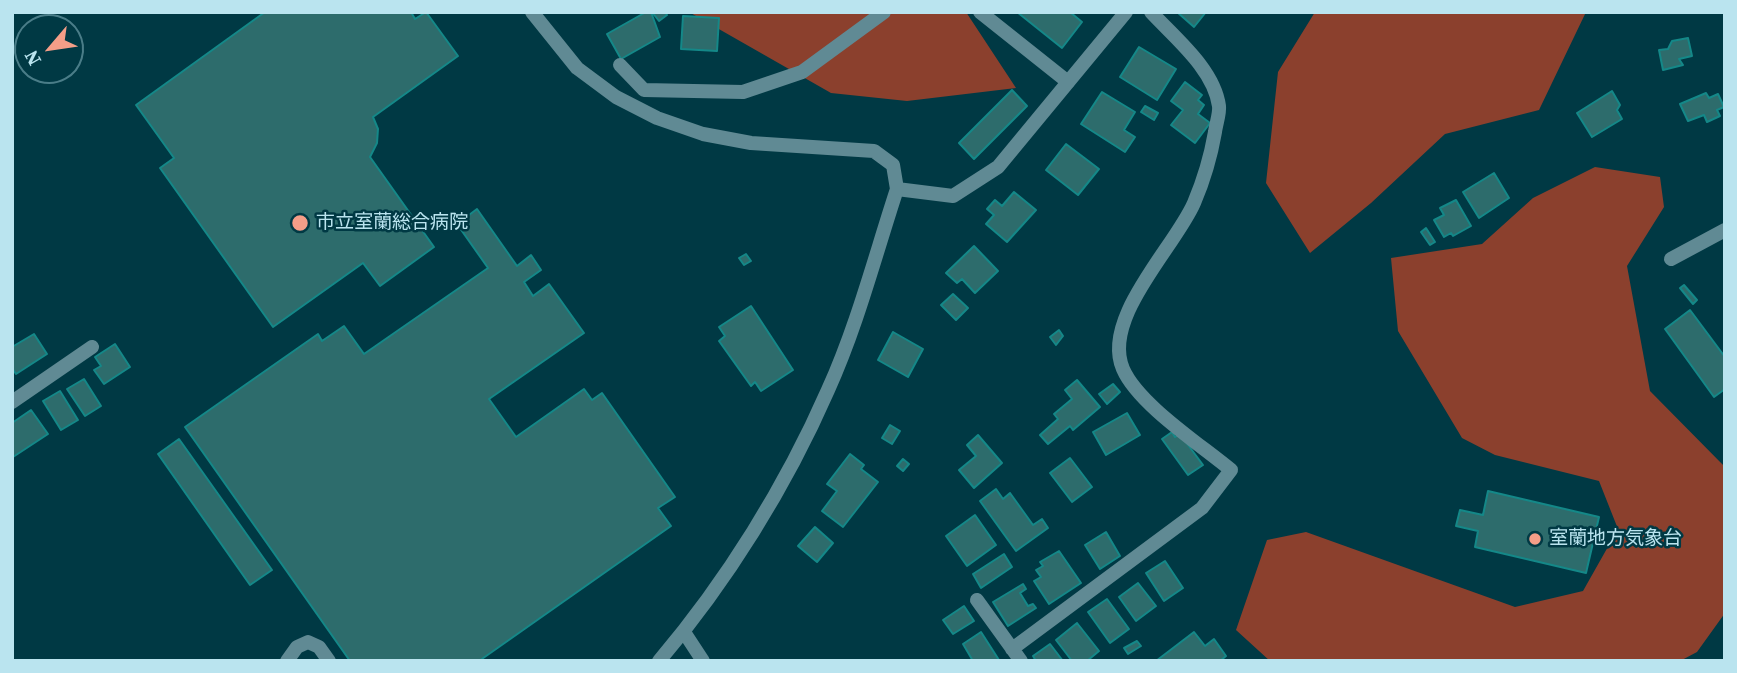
<!DOCTYPE html>
<html>
<head>
<meta charset="utf-8">
<style>
	body { margin:0 }
	#map { position:relative; width:1737px; height:673px; overflow:hidden; background:#003944; font-family:"Source Serif 4",serif }
	canvas { display:block }
	.frame { position:absolute; inset:0; border:14px solid #bae4ef; pointer-events:none }
	.north { position:absolute; left:14px; top:14px; width:70px; height:70px; box-sizing:border-box; background:#003944; border:2px solid #4a7d88; border-radius:50%; rotate:241deg; font-size:19px; font-weight:700; line-height:28px; text-align:center; color:#bae4ef }
	.north::after { content:''; display:block; margin:auto; width:24px; height:32px; background:#f49e88; clip-path:polygon(50% 0,100% 100%,50% 72%,0 100%) }
</style>
</head>
<body>
<div id="map">
<canvas width="1737" height="673"></canvas>
<div class="frame"></div>
<div class="north">N</div>
</div>
<script>
const c = document.querySelector('canvas').getContext('2d');
c.lineJoin = 'round';
function fill(path, color) {
  c.fillStyle = color;
  c.fill(path, 'evenodd');
}
function stroke(path, color, width, dash) {
  c.strokeStyle = color;
  c.lineWidth = width;
  c.lineCap = dash ? 'butt' : 'round';
  c.setLineDash(dash || []);
  c.stroke(path);
}
function write(font, color, halo, rows, align = 'center') {
  c.font = font + ' "Source Serif 4","Noto Sans JP",serif';
  c.lineWidth = 5;
  c.setLineDash([]);
  c.textBaseline = 'middle';
  c.strokeStyle = halo;
  c.fillStyle = color;
  for (const [text, x, y, turn = 0] of rows) {
    c.save();
    c.translate(x, y);
    c.rotate((+turn || 0) * Math.PI / 180);
    c.textAlign = isNaN(turn) ? turn : align;
    if (halo) c.strokeText(text, 0, 0);
    c.fillText(text, 0, 0);
    c.restore();
  }
}
fill(new Path2D(`
	M689,12H966L1016,88L907,101L831,93Z
	M1315,12H1586L1539,110L1445,134L1371,203L1310,253L1266,183L1278,72Z
	M1595,167L1660,177L1664,207L1627,266L1650,391L1725,467V613L1697,652L1680,661H1270L1236,630L1267,540L1306,532L1515,607L1583,591L1618,529L1599,481L1495,455L1462,438L1398,331L1391,258L1482,244L1533,198Z`), '#8b402d');
const building = new Path2D(`
	M265,12H411L415,19L426,12L458,56L373,117L378,129L377,143L370,157L434,247L380,286L363,263L273,327L160,168L174,158L136,105Z
	M646,12H651L660,37L621,59L607,34Z
	M652,12H665L667,15L659,21Z
	M1017,12H1070L1082,22L1062,48Z
	M1177,12H1206L1194,27Z
	M683,16L719,18L717,51L681,49Z
	M1688,38L1692,56L1679,59L1683,65L1663,70L1659,50L1668,49L1672,41Z
	M1139,47L1176,69L1157,100L1120,77Z
	M1185,82L1202,95L1198,100L1204,105L1198,114L1210,123L1195,143L1171,125L1183,110L1171,101Z
	M1012,90L1027,106L974,159L959,143Z
	M1612,91L1620,105L1617,110L1622,119L1592,137L1577,113Z
	M1102,92L1135,112L1124,130L1135,137L1125,152L1081,124Z
	M1706,93L1709,98L1718,94L1724,107L1717,110L1720,116L1707,122L1704,115L1688,121L1680,104Z
	M1145,106L1158,113L1154,120L1141,112Z
	M1066,144L1099,169L1078,195L1046,170Z
	M1494,173L1509,198L1479,218L1463,192Z
	M1014,192L1036,210L1007,242L986,224L994,215L987,209L995,200L1002,206Z
	M1456,200L1471,226L1453,236L1451,233L1444,237L1434,220L1444,215L1440,208Z
	M477,209L517,266L531,255L541,270L524,282L533,296L549,284L584,333L489,399L516,437L584,389L592,400L602,393L675,497L658,508L671,526L479,661H350L185,427L318,334L322,341L344,326L364,354L488,268L457,224Z
	M1426,228L1435,242L1430,245L1421,232Z
	M974,246L998,271L975,293L962,279L957,283L946,273Z
	M746,254L751,261L744,265L739,258Z
	M1684,285L1697,300L1693,304L1680,288Z
	M953,294L968,308L956,320L941,305Z
	M751,306L793,370L761,391L755,382L751,386L719,341L725,336L719,327Z
	M1690,310L1725,357V389L1714,397L1665,329Z
	M1059,330L1063,336L1056,345L1050,337Z
	M893,332L923,349L908,377L878,360Z
	M34,334L47,354L16,374L12,368V347Z
	M115,344L130,367L104,384L94,370L101,366L95,357Z
	M84,379L101,406L85,416L67,389Z
	M1077,380L1100,407L1073,430L1070,426L1048,444L1040,435L1058,419L1054,414L1072,399L1065,390Z
	M1113,384L1120,392L1107,404L1099,394Z
	M60,391L78,420L61,430L43,401Z
	M31,410L48,434L13,457L12,423Z
	M1127,413L1140,435L1106,455L1093,432Z
	M890,425L900,431L892,444L882,438Z
	M1172,432L1175,437L1180,434L1203,465L1188,475L1162,439Z
	M978,435L1002,463L974,488L959,470L976,456L967,445Z
	M179,439L272,570L250,585L158,454Z
	M850,454L864,465L861,469L878,482L843,527L822,511L837,491L827,484Z
	M1070,458L1092,487L1072,502L1050,473Z
	M903,459L909,464L903,471L897,466Z
	M996,489L1003,499L1010,493L1033,525L1042,519L1048,528L1016,551L980,501Z
	M1488,491L1599,517L1586,573L1475,547L1478,531L1456,526L1460,510L1483,515Z
	M975,515L996,545L967,566L946,536Z
	M815,527L833,543L817,562L798,546Z
	M1106,532L1120,556L1100,569L1085,545Z
	M1059,551L1081,583L1049,604L1034,581L1041,577L1036,570L1043,566L1040,562Z
	M1004,554L1012,567L981,588L973,574Z
	M1165,561L1183,588L1164,601L1146,573Z
	M1138,583L1156,606L1136,621L1119,597Z
	M1023,584L1026,589L1020,593L1028,606L1033,604L1036,608L1008,626L993,602Z
	M1107,599L1129,629L1110,643L1088,612Z
	M964,606L974,621L953,634L943,620Z
	M1077,623L1099,651L1087,661H1072L1056,640Z
	M981,632L999,660L997,661H973L963,644Z
	M1194,632L1205,646L1214,639L1226,656L1220,661H1156Z
	M1137,641L1141,646L1128,654L1124,648Z
	M1050,644L1063,661H1036L1033,656Z`);
fill(building, '#2d6c6c');
stroke(building, '#148888', 2);
stroke(new Path2D(`
	M980,12L1068,82
	M620,65L644,90L743,92L802,72L884,12
	M1671,259L1725,230
	M12,402L92,347
	M977,600L1021,661
	M684,632L703,661
	M1012,649L1202,508L1231,470C1201,445 1138,404 1123,369C1101,318 1175,247 1194,203C1203,182 1211,155 1215,132C1216,124 1220,113 1219,106C1214,69 1175,38 1151,12
	M287,661L297,647L308,642L319,647L329,661`), '#608a94', 14);
stroke(new Path2D(`
	M532,12L577,68L616,97L657,118L703,134L751,143L874,151L893,165L897,189C875,256 857,326 828,390C786,486 727,581 659,661
	M897,189L953,196L998,167L1126,12`), '#608a94', 14);
for (const [x, y, r, color] of [
	[300,223,9,"#f49e88"],
	[1535,539,7,"#f49e88"]
]) {
  const dot = new Path2D();
  dot.arc(x, y, r, 0, 2 * Math.PI);
  c.fillStyle = color;
  c.fill(dot);
  stroke(dot, '#003944', 2.5);
}
write('19px', '#bae4ef', '#003944', [
	["市立室蘭総合病院",316,223],
	["室蘭地方気象台",1549,539]
], 'left');
</script>
</body>
</html>
